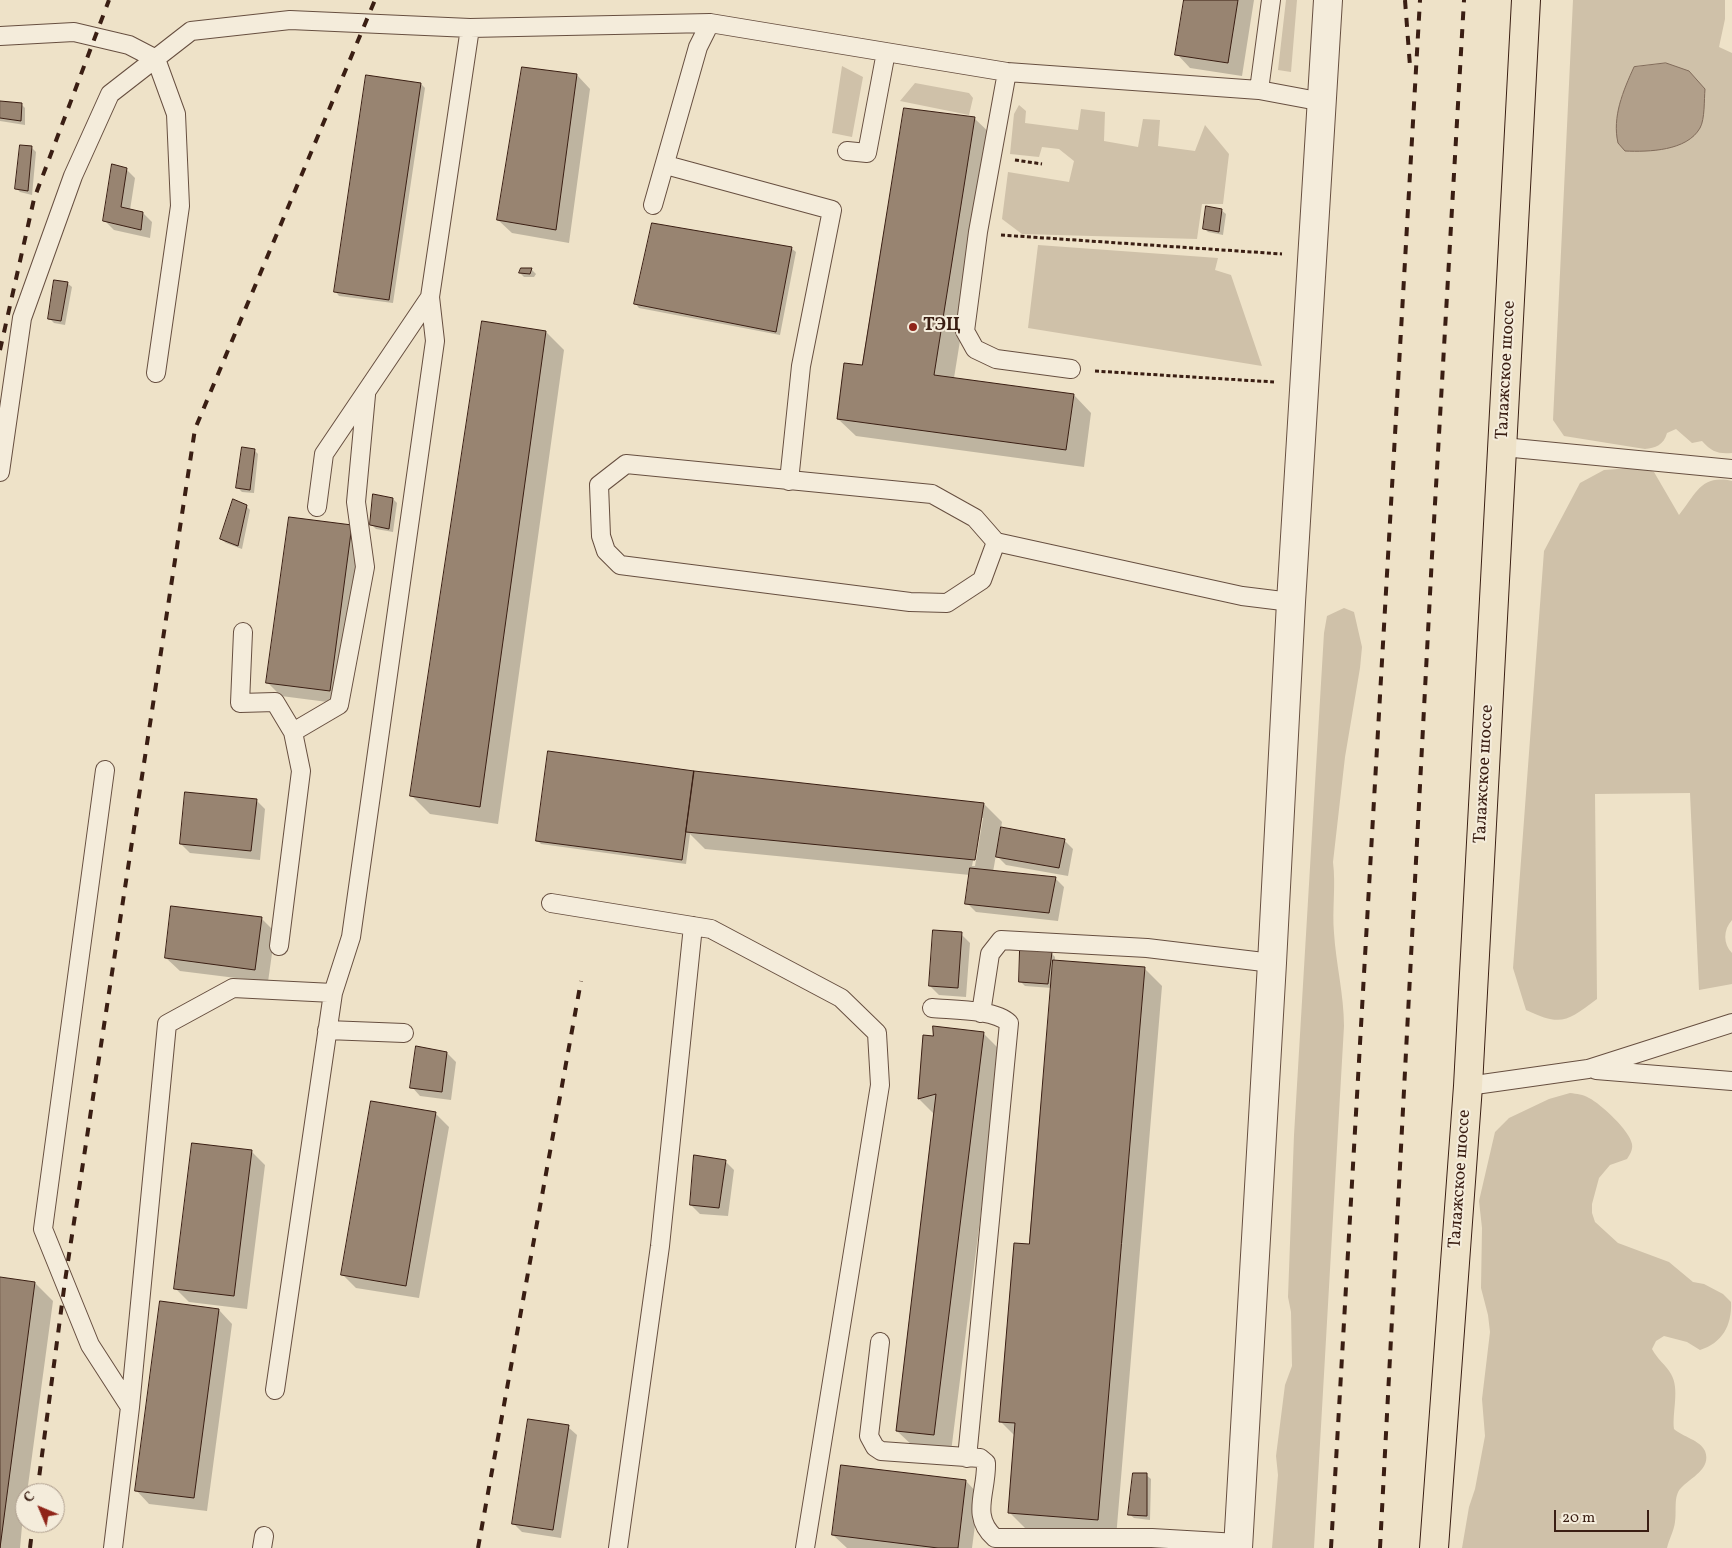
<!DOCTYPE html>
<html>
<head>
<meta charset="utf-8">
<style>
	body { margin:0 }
	#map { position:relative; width:1732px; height:1548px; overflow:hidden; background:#eee2c8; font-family:Vollkorn,serif }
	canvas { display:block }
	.north { position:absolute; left:15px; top:1483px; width:50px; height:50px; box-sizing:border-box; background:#f4ecdb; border:1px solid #aa9a8b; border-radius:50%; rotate:315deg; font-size:14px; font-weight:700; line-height:20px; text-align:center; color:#3a1e13 }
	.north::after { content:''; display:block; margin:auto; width:18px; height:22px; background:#8f2418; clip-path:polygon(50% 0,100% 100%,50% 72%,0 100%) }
	.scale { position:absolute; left:1554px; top:1510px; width:95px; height:22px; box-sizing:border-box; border:2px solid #3a1e13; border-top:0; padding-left:6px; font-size:15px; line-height:18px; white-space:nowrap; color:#3a1e13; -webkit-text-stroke:4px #f4ecdb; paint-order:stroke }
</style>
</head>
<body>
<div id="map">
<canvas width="1732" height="1548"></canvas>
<div class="north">С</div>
<div class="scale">20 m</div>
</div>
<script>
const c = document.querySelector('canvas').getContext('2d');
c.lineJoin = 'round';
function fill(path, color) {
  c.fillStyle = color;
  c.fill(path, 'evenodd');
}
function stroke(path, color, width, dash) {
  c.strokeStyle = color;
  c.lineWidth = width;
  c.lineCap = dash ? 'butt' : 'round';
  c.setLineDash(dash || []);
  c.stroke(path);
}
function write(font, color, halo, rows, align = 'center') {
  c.font = font + ' Vollkorn,serif';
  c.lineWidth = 4;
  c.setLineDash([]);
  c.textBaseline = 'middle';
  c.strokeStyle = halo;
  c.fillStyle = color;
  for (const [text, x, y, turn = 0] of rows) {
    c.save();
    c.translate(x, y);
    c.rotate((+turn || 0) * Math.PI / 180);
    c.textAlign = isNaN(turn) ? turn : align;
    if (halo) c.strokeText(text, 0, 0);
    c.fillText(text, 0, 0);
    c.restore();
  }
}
fill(new Path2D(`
	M1286,0H1297L1291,72L1278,70Z
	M1573,0H1725V19L1719,47L1732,53V453C1718,454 1712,452 1702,441L1692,443L1676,429L1667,433C1664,445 1655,448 1645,449L1564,436L1553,420ZM1666,63L1702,114L1701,126L1647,150L1636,151L1616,122L1621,98L1634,67Z
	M842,66L863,77L852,137L832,133Z
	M915,83L969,93L973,98L969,115L900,101Z
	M1019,105L1026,111L1025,123L1078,130L1081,109L1105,112L1104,141L1138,147L1143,119L1160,120L1158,146L1195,151L1205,125L1229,154L1223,204H1202L1197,239L1022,234L1002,219L1008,172L1069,182L1074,161L1059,149L1042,147L1039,157L1010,154L1014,114Z
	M1038,245L1218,258L1215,270L1231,275L1262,366L1028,328Z
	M1642,467L1654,472L1679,515C1696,494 1701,474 1732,481V920C1723,930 1723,944 1732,953V984L1699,990L1690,793L1595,794L1597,999C1567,1021 1562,1027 1526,1010L1513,968L1544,551L1580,483L1604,470Z
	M1344,608L1354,612L1362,647L1360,668L1345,757L1333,862C1336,886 1332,909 1334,933C1336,964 1344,995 1344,1026L1314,1548H1272L1278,1475L1276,1456L1285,1385L1292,1366L1291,1312L1288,1297L1294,1135L1324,633L1327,616Z
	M1570,1093C1577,1094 1583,1094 1589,1098C1601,1104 1630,1131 1632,1144C1633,1150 1630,1154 1627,1159L1610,1165L1599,1178L1592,1204V1213L1595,1222L1618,1243L1669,1262L1693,1282L1704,1284L1723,1294L1731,1302C1732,1326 1722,1343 1700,1350L1687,1342L1664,1336L1656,1341L1652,1349C1657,1359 1666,1365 1671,1374C1680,1389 1672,1412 1674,1429C1683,1437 1700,1440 1705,1451C1712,1469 1690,1478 1681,1488C1673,1496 1677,1511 1675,1522C1674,1531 1669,1539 1667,1548H1462L1469,1507L1475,1489L1485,1436L1482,1399L1490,1332L1488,1315L1481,1288L1482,1228L1479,1201L1495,1132L1509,1118L1549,1099Z`), '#cfc1a9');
const water = new Path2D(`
	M1666,63L1689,71L1705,89C1704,100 1705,119 1700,128C1687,151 1649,152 1625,151L1618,143C1612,117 1623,91 1634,67Z`);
fill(water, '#b19f8a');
stroke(water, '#816b5a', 1);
fill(new Path2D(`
	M1185,0H1254L1242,76L1190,68L1177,54Z
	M577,75L590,89L569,243L512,233L498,220Z
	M421,84L425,88L393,303L339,296L335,291Z
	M0,102L21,104L25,108V125L0,121Z
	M905,109L975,119L993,136L954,378L1074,395L1091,413L1084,467L856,436L838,419L863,366Z
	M21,147L32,148L36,152L32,195L20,192L16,188Z
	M126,169L135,178L130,210L143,213L152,222L150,238L114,230L105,221Z
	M1221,210L1226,214L1223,235L1208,232L1204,228Z
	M791,248L796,252L780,335L639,308L635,303Z
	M522,269L532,270L536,274L534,277H524L520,273Z
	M67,283L72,287L65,325L54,323L50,319Z
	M483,323L546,332L564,350L498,824L430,814L412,796Z
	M254,450L258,454L254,493L242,492L237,487Z
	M393,499L397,503L393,532L376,529L371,524Z
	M246,506L250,510L242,549L226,543L221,539Z
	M352,527L365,540L343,704L281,696L267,682Z
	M694,772L984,804L1002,822L1001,828L1064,840L1073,849L1068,876L1006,865L996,855L993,872L1055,878L1064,887L1058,921L976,912L967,903L970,875L705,849L690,834L686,864L541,844L537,840ZM981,818H983L975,866H972Z
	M256,800L265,809L260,860L190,853L181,844Z
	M261,918L275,932L268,982L180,971L166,958Z
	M961,934L970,943L966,997L939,995L930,986Z
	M1051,953L1055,957V961L1145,969L1162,986L1116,1538L1027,1530L1009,1512L1016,1437L1000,1421L1030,1245L1052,988L1025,986L1020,981Z
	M983,1033L1001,1051L951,1452L915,1448L897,1431L935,1115L919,1099L934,1038Z
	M447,1053L456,1062L451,1100L420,1096L412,1087Z
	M435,1113L449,1127L419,1298L356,1288L342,1274Z
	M251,1151L265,1165L247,1309L189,1302L176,1289Z
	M725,1161L734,1170L728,1216L700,1214L691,1205Z
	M0,1278L35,1283L53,1301L27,1493H25L20,1548H0Z
	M219,1310L232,1324L207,1511L149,1504L136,1490Z
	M568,1427L577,1435L561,1538L522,1532L513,1523Z
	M1146,1475L1151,1479L1150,1520L1134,1518L1129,1514Z
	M966,1481L979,1495L972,1548H847L833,1535Z`), '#0003');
const building = new Path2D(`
	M1184,0H1238L1228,63L1175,55Z
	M522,67L577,74L556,230L497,220Z
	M366,75L421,83L389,300L334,292Z
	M0,101L22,103L21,121L0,118Z
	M904,108L975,117L934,375L1074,394L1066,450L837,419L844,363L862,365Z
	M20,145L32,146L28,191L15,189Z
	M112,164L127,168L121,207L143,212L141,230L103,221Z
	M1206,206L1222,209L1219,232L1203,229Z
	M652,223L792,247L776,332L634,304Z
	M521,268H532L530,274L519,273Z
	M54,280L68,282L61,321L48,319Z
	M482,321L546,331L480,807L410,796Z
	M242,447L255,449L250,490L236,488Z
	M373,494L393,498L389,529L370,525Z
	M233,499L247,505L238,546L220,539Z
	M289,517L352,525L330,691L266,683Z
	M548,751L694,771L682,860L536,841Z
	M694,771L984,803L975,860L686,832Z
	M185,792L257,799L251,851L180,844Z
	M1001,827L1065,839L1059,868L996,857Z
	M970,868L1056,877L1049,913L965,904Z
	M171,906L262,917L255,970L165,958Z
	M933,930L962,932L958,988L929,986Z
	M1020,949L1052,952L1048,984L1019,982Z
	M1053,960L1145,967L1098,1520L1008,1513L1015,1423L999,1422L1014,1243L1029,1244Z
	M933,1026L984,1032L934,1435L896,1431L936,1094L918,1099L923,1035L933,1036Z
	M416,1046L447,1052L442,1092L410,1088Z
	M371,1101L436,1112L406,1286L341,1275Z
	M192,1143L252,1150L234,1296L174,1289Z
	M694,1155L726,1160L719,1208L690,1205Z
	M0,1277L35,1282L0,1548Z
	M160,1301L219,1309L194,1498L135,1491Z
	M528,1419L569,1425L553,1530L512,1524Z
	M841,1465L966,1480L958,1548H938L832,1535Z
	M1133,1473H1147V1516L1128,1515Z`);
fill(building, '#988471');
stroke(building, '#3a1e13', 1);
const lane = new Path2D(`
	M0,36L74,32L129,45L156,59L176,114L180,206L156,373
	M1007,72L978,232L965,331L975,349L996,359L1071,369
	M1259,90L1271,0
	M847,151L867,153L886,52
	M666,165L832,210L801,366L789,481
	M653,205L698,47L710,23
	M1503,447L1732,469
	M0,472L22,318L73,176L110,94L191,31L290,20L470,28L710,23L1007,72L1259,90L1323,102
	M317,507L324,454L430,297L470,28
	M996,542L982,580L947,603L910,602L620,565L606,551L601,536L599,485L626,464L932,494L975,518L996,542L1242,596L1291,602
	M243,632L240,703L275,702L293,732L301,771L279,946
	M293,732L339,705L365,567L356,502L366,395
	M105,770L43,1229L90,1345L130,1407
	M551,903L711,929L841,998L877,1033L880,1085L805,1548
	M932,1008C952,1010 995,1009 1009,1023L967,1458
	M981,1013L990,954L1001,940L1147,948L1272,963
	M327,1030L404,1033
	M1596,1070L1732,1081
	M1468,1086L1588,1069L1732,1023
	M880,1342L869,1436L875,1447L881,1451L980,1458L986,1463C987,1492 970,1516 995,1538H1152L1238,1543
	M275,1390L333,993L351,937L435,341L430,297
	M113,1548L130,1407L167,1024L233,988L333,993
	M262,1548L264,1536
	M618,1548L660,1246L693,926`);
const street = new Path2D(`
	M1238,1548L1272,963L1291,602L1328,0`);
const primary = new Path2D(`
	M1434,1548L1468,1086L1526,0`);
stroke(lane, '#674f40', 20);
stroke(street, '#674f40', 30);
stroke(primary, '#3a1e13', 30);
stroke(new Path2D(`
	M1015,160L1042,164
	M1001,235L1282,254
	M1095,371L1274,382`), '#3a1e13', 3, [4, 2.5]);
stroke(lane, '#f4ecdb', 18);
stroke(street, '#f4ecdb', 28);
stroke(primary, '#eee2c8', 28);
stroke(new Path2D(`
	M1405,0L1410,66
	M0,350L34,199L109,0
	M37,1493L65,1281L195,429L375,0
	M30,1548L33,1523
	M478,1548L581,981
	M1331,1548L1420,0
	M1380,1548L1432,556L1464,0`), '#3a1e13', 4, [9, 9]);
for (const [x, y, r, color] of [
	[913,327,5,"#8f2418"]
]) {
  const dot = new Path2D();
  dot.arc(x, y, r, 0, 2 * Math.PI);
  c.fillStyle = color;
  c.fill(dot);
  stroke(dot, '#f4ecdb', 2);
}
write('bold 18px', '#3a1e13', '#f4ecdb', [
	["ТЭЦ",923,327]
], 'left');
write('18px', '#3a1e13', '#f4ecdb', [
	["Талажское шоссе",1507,370,-87],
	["Талажское шоссе",1485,774,-87],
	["Талажское шоссе",1461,1179,-86]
]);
</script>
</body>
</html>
